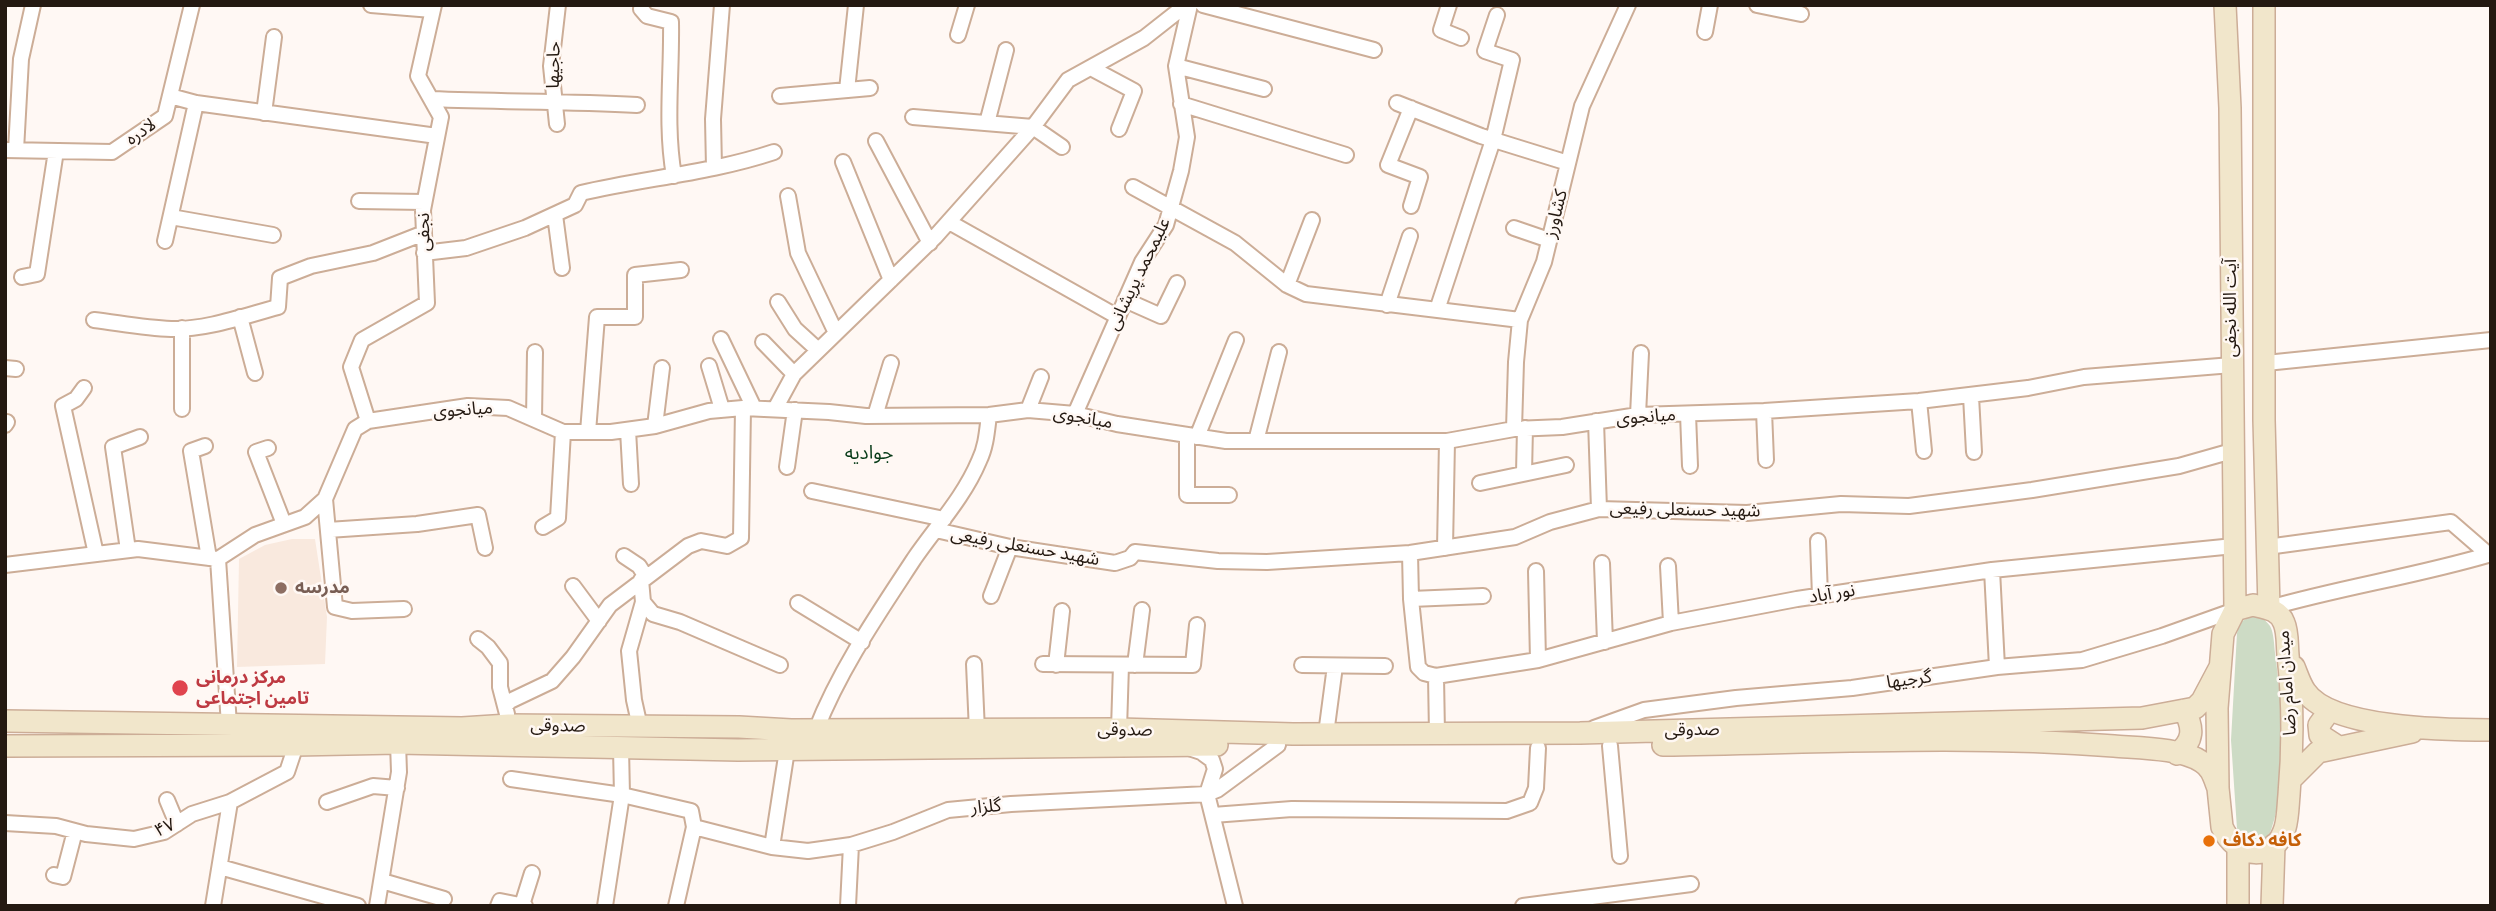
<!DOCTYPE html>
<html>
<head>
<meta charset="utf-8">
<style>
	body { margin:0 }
	#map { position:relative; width:2496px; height:911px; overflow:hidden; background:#fff8f4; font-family:"PT Sans Narrow",sans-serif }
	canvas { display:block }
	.frame { position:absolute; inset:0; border:7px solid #241911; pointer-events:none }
</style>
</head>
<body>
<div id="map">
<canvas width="2496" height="911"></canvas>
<div class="frame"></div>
</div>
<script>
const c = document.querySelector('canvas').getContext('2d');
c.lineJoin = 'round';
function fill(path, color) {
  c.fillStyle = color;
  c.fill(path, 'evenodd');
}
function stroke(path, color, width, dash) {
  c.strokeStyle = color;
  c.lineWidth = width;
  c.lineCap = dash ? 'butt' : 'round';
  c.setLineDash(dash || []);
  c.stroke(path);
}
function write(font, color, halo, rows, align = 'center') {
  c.font = font + ' "PT Sans Narrow","Noto Sans Arabic",sans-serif';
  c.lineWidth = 5;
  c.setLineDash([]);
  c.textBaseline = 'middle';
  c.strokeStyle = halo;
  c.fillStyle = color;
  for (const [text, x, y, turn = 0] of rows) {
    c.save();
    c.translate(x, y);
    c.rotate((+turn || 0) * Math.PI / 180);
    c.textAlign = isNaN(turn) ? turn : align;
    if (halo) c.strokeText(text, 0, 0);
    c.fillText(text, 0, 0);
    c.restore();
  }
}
fill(new Path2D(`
	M292,539H315L327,617L325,664L237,667L239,559L265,545Z`), '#f9e9de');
fill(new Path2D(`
	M2252,616L2263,618C2265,621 2268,623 2270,626C2274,633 2274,645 2275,653C2282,705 2289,790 2268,838C2254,841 2248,838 2237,829L2231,740L2237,633L2240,622Z`), '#cddbc5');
const street = new Path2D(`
	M371,5L432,10
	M642,5L641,9L647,16L671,22C672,74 665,124 674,176
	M1203,5L1374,50
	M1449,5L1441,30L1461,38
	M1757,5L1801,14
	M1705,32L1710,5
	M958,35L967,5
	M1176,66L1264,89
	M1091,68L1134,91L1119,129
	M847,90L856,5
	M170,96L196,103L437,136
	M780,96L870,88
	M431,99C500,102 568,101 637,105
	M1397,103L1481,136L1568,163
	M1181,104L1346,155
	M264,113L274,37
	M913,117L1033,127L1062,147
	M987,123L1006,50
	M557,124L551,66L558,5
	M876,141L930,243
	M5,150L112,152L165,116L192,5
	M16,150L21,59L33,5
	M843,162L891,280
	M714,168L713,119L722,5
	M1133,187L1235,243L1287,285L1306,294L1520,320
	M788,196L798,253L836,333
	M359,201L424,202
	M1411,206L1420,177L1388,165L1411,108
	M555,215L562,268
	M171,217L273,235
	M949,222L1118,317
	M1514,228L1549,240
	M165,241L196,103
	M424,253L466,248L525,228L575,205L581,193C645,178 711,173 774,152
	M22,277L37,274L56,151
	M1287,285L1312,220
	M1125,300L1161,316L1177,283
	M778,302L795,329L818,350
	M1387,305L1410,236
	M1437,310L1493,140L1512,60L1485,51L1497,15
	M240,317L255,373
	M94,320C119,323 145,328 171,329C206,330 244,316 278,307L280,278L311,266L373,253L424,233
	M721,339L754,408
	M763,342L794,374
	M2266,363L2491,340
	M709,366L722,409
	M5,368L16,369
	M84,388L76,399L63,406L96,554
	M1971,396L1974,452
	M1919,401L1924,451
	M182,409V328
	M775,409L794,374L935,237L1033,127L1068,80L1144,38L1186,5
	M1028,410L1041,377
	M1764,411L1766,460
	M1075,414L1142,262L1166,225L1181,171L1187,137L1176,66L1190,5
	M1688,414L1690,466
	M1638,415L1641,353
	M875,416L891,363
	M534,419L535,352
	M368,421L351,367L362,340L427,303L423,210L441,117L418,76L434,5
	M1596,421L1599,509
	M5,425L7,422
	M655,426L662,368
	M1514,429L1516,362L1520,320L1544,262L1582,106L1628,5
	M628,430L631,484
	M588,432L597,317H635V275L681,270
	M1187,436V495H1229
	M1197,437L1236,340
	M1256,441L1279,352
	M205,446L191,451L209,558
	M268,448L256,452L284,524
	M787,467L795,410
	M1524,473L1525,428
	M1480,483L1566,465
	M812,491L944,519
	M325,499L335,607L352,611L404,609
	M543,527L558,518L563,432
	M328,530L417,524L478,515L485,548
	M936,530L1010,547L1115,563L1130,558L1135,552L1218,561L1267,562L1410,553L1515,537L1550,522L1599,509L1747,513L1841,504L1909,506L2032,490L2179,466L2232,451
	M1818,541L1820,596
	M2267,547L2451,522L2489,555
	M1445,548L1447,441
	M128,550L113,447L140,437
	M1410,553L1411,599L1418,667L1424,673L1436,676L1437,734
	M624,556L639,566L646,577
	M218,559L229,725
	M1602,563L1605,642
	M5,565L138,549L218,559L255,535L305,517L325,499L355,429L368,421L468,406L508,408L563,432H611L655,426L709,411L743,408L829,412L866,416L989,415L1028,410L1075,414L1117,424L1226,441H1447L1514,429L1562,427L1638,415L1764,411L1919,401L2028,388L2084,377L2232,365
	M1668,566L1671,623
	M1992,570L1997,667
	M1536,571L1538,660
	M641,580L643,602L653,614L680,622L780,665
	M573,586L599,621
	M991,596L1010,547
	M1411,599L1483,596
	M798,603L862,642
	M2269,608C2342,587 2417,576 2491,554
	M478,639L488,647L500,663V687L507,714
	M974,664L977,731
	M1043,664L1193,665L1197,625
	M1056,665L1062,611
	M1135,665L1142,610
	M1302,665L1385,666
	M1436,676L1538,660L1671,623L1797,599L1992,570L2234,546
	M505,706L510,701L552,681L573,657L610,605L688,546L701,541L727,546L741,538L743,408
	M640,727L634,700L629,651L643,602
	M1594,728L1644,710L1736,698L1852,688L1997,667L2082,660L2162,636L2235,610
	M1119,729L1121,665
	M816,730C840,669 878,614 914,559C936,527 964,497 979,461C986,447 987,431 989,415
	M1326,734L1335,666
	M1610,746L1620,856
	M1189,748L1201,752L1212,760L1215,769L1207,794L1235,906
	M511,779L622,795L691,811L694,827
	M167,800L177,824
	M327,802L373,786L397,788
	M1213,815L1292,809L1507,811L1530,803L1536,788L1538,748
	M5,823L56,826L86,834L134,839L164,832L192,814L230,802L287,772L296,745
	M772,847L808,851L851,845L893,832L948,810L1011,804L1207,794L1217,790L1278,745
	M220,867L358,906
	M54,875L63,877L75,831
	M382,881L444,899
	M522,905L532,873
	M213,906L230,802
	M377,906L399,772L398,743
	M498,906L500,901L525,906
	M605,906L622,795L621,748
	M676,906L694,827L772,847L787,750
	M848,906L851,845
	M1523,906L1691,884`);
const secondary = new Path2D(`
	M2225,5L2230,108L2235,610
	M2264,5V420L2269,608
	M2253,605C2265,608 2279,609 2284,623C2288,632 2287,645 2288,655C2293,701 2293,749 2289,795C2288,805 2288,818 2285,828C2274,863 2236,859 2222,827L2218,788L2217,708L2223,634L2235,610Z
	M2294,667C2297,674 2300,684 2305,691C2330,729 2448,730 2491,730
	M2330,710L2319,725L2320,735L2337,746
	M5,721L462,728L509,725L739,727L791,730L1119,729L1293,734L1580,733L2142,718L2195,708L2202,701L2220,667
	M1663,745C1813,743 1964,734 2114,746C2138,748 2182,748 2202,762C2212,768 2214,778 2218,788
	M5,746L296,745L398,743L738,750L1217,745
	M2177,754C2194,741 2194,728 2184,710
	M2290,780L2318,752L2412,732
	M2238,849V906
	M2272,906L2274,845`);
stroke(street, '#ccad97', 18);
stroke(secondary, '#ccad97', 24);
stroke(street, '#fff', 14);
stroke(secondary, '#f1e6cb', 21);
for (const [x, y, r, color] of [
	[281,588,7,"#8d6e63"],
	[180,688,9,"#e0444e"],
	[2209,841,7,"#e8710a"]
]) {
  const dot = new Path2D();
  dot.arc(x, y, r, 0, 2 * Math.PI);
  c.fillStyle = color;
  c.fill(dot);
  stroke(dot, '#fff8f4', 2.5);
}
write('18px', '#241911', '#fff8f4', [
	["حاجیها",554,65,-89],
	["لادره",141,132,-35],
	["کشاورز",1556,214,-76],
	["نجفی",424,232,-91],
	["علیمحمد پریشانی",1139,274,-64],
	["آیت الله نجفی",2231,308,-90],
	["میانجوی",463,410,-4],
	["میانجوی",1646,417,-4],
	["میانجوی",1083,418,10],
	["شهید حسنعلی رفیعی",1685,510,1],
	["شهید حسنعلی رفیعی",1025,547,10],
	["نور آباد",1832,594,-9],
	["گرجیها",1909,680,-8],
	["میدان امام رضا",2287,683,-94],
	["صدوقی",558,726,1],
	["صدوقی",1125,730,1],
	["صدوقی",1692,730,-1],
	["گلزار",986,807,-5],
	["۴۷",165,828,-24]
]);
write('bold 18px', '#785e54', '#fff8f4', [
	["مدرسه",295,588]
], 'left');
write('bold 18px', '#be3a42', '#fff8f4', [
	["مرکز درمانی",196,678],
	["تامین اجتماعی",196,699]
], 'left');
write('bold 18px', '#c56008', '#fff8f4', [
	["کافه دکاف",2223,841]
], 'left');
write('19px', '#073b18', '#fff8f4', [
	["جوادیه",869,454]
]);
</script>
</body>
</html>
